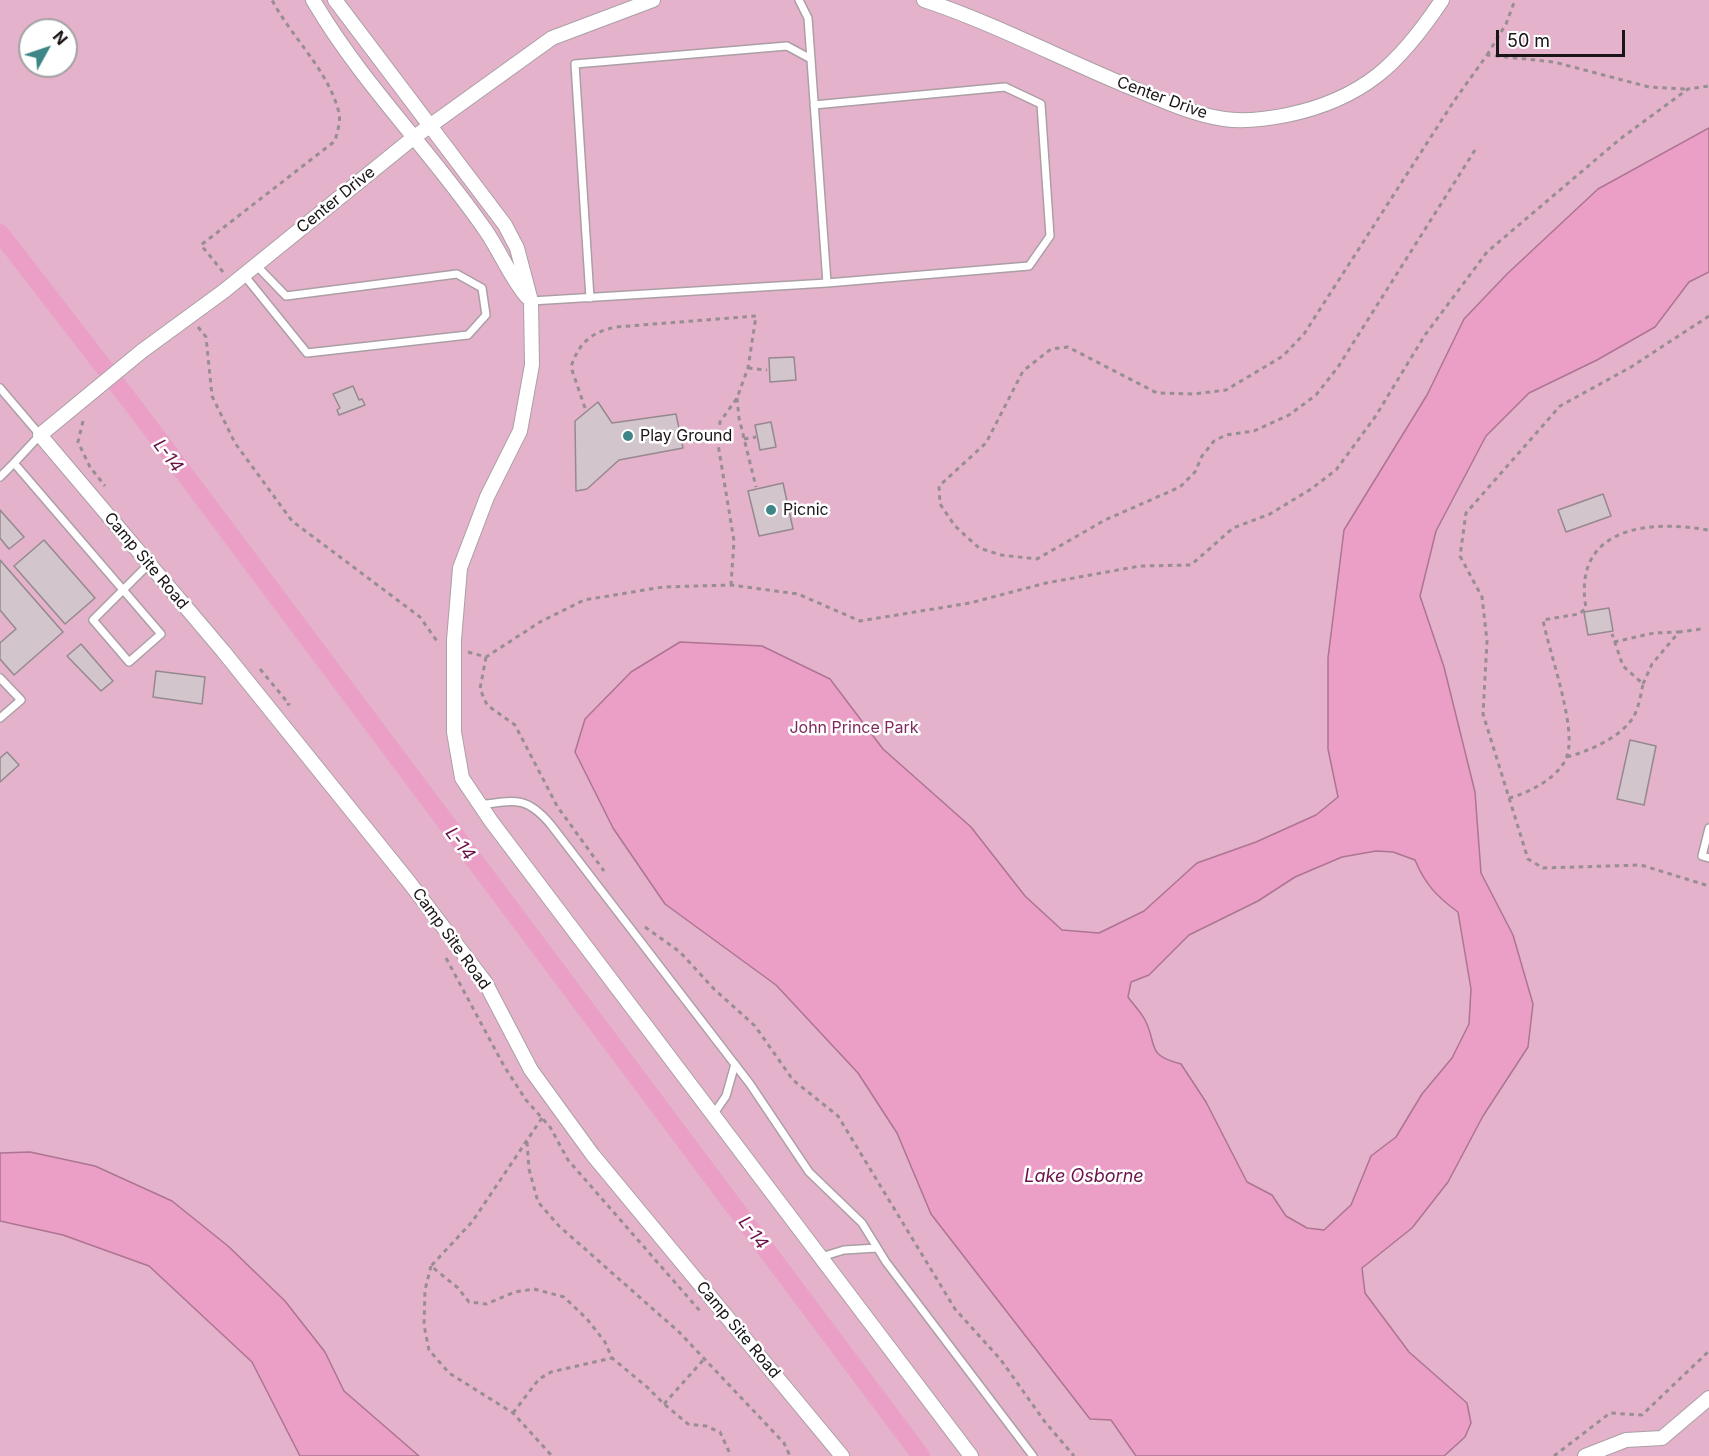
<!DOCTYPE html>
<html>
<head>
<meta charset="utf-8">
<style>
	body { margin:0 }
	#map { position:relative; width:1709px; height:1456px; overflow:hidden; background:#fbeef4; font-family:Inter,sans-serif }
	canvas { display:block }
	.north { position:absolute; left:18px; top:18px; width:60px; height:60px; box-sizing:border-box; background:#fff; border:2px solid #a3a1a2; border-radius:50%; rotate:50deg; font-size:16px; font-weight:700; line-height:24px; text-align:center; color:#191416 }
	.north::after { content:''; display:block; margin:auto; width:21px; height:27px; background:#3d8587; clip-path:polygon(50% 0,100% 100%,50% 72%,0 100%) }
	.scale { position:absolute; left:1496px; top:30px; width:129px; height:27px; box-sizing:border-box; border:3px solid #191416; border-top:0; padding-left:8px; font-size:18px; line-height:21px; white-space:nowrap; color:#191416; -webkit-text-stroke:4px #fff; paint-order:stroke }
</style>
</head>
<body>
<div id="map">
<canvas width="1709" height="1456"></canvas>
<div class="north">N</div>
<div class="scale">50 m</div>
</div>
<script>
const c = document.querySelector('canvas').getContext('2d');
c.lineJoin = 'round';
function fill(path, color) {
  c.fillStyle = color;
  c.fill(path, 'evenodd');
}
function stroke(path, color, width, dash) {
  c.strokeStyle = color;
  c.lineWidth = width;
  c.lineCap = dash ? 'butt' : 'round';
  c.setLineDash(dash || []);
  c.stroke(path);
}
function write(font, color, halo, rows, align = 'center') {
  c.font = font + ' Inter,sans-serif';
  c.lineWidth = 5;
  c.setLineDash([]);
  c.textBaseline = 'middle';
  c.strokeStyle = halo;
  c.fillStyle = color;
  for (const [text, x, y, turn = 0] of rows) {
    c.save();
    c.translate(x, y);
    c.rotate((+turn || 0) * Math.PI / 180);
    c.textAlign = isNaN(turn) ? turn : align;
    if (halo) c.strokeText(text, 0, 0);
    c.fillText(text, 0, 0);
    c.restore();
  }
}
fill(new Path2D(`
	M0,0H1709V1456H0ZM30,30H66V66H30Z`), '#e4b2ca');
const water = new Path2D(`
	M1709,128V272L1689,282L1655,327L1597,360L1529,393L1486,436L1436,531L1420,596L1444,667L1475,792L1481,873L1513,935L1533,1004L1528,1047L1483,1116L1448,1182L1412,1228L1362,1268L1365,1293L1409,1352L1467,1403L1471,1423L1465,1437L1444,1456H1136L1111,1420L1090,1419L931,1214L897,1133L858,1073L776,985L665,904L613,828L575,752L585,719L631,672L680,642L762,646L830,679L883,749L971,827L1025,896L1062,930L1099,933L1144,911L1197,863L1256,842L1316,815L1338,797L1328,749V658L1344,530L1427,395L1464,319L1507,274L1598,189ZM1376,851L1393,852L1415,860C1425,884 1437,897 1458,912L1471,989L1469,1024L1452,1058L1422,1094L1396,1137L1371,1156L1351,1205L1324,1230L1307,1228L1286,1216L1272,1195L1247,1182L1206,1102L1181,1064C1145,1055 1158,1045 1145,1020C1141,1012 1133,1004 1128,997L1131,982L1149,975L1189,935L1258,901L1295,877L1342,857Z
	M30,1152L95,1166L172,1201L228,1246L285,1301L325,1352L344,1391L419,1456H300L252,1362L149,1266L63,1235L0,1221V1153Z`);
fill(water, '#eb9fc6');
stroke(water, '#ac7591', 1.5);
stroke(new Path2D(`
	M0,233L133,405L921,1456`), '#eb9fc6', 18);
const building = new Path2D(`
	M794,357L796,380L770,382L769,358Z
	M353,386L359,400L362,399L365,405L339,415L337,410L340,408L333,394Z
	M598,402L612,423L676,414L683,448L619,460L587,489L576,491L575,421Z
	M771,422L776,447L760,450L755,425Z
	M783,483L793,529L759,536L748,491Z
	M1603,494L1611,516L1566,532L1558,510Z
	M0,510L24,537L9,549L0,538Z
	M44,540L95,598L65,624L14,566Z
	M0,560L63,632L14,675L0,659V643L16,629L0,610Z
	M1609,608L1613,631L1588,635L1584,612Z
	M81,644L113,681L101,691L67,656Z
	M156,671L205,677L202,704L153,697Z
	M1630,740L1656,746L1644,805L1617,799Z
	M7,752L19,765L0,782V758Z`);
fill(building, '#d2c5cb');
stroke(building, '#95898f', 1.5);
const service = new Path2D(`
	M814,105L1005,87L1041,104L1050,236L1029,266L827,283
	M244,275L307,353L468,335L486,315L482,288L457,274L286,296L256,265
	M590,298L575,64L787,46L811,59
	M531,301L827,283L808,18L799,0
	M0,388L40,435L14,463L161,634L129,662L93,620L149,564
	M0,477L14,463
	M0,678L21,700L0,718
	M480,805C515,800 527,796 551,825L750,1084L809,1172L862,1223L886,1262L1033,1456
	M1709,828L1702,856L1709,858
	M713,1115L726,1096L735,1064
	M821,1257L844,1250L877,1248`);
const minor = new Path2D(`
	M313,0C362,84 432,152 486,231C501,253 510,277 527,297
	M335,0L505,225L517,248L531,301L532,365L520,431L487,497L460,568L454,640V732L462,778L491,821L971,1456
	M653,0L552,38L413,138L224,291L142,351L40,435L223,651L409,882L485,982L531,1070L592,1154L842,1456
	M924,0C999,25 1069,63 1142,92C1168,103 1196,115 1224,119C1244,122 1267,119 1287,115C1364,99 1400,63 1442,0
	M1585,1456L1626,1440L1662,1438L1709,1398`);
stroke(service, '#ab9fa5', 10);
stroke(minor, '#ab9fa5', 16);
stroke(new Path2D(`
	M1487,55L1506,24L1515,0
	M1475,150L1338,367L1316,395L1289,415L1254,431L1226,435L1214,441L1202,456L1195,472L1180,487L1105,520L1037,559L1001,555L979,548L955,526L940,504L939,486L986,443L1023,371L1051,349L1068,347L1157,393L1194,394L1226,390L1283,356L1304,334L1454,101L1487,55L1554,62L1649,87L1686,89
	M223,272L201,245L335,141C337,133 341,121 339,113C329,71 292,38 272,0
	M1709,316L1631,367L1560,406L1466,513L1460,556L1482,597L1487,641L1483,714L1528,859L1543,868L1641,865L1709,886
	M198,327L206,337L212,396L235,443L292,521L420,617L439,644
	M748,368L767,370
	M737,398L739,418L756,487
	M585,408L571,367C579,342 592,332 616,327L756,316L748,368L737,398L720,422L718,444L734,541L731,585
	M83,421L78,442L90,467L105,486
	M744,439L756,437
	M1614,642L1654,633L1679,632
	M468,652L486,657L540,622L584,600L663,587L731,585L798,594L860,621L970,603L1046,583L1140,566L1191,565L1233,528L1270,514L1311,489L1336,470L1375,417L1425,335L1487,252L1620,139L1688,89L1709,86
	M486,657L480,689L487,705L515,725L557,806L604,871
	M260,669L289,704L287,705
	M1643,684L1652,664L1679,632L1701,629
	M1567,757C1589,751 1622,737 1634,716C1639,706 1641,694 1643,684L1623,666L1612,634
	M1509,798C1529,793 1560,777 1567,756C1577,727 1549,652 1543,620L1579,614L1586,608C1572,528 1647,519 1708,530
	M645,927L680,952L714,989L755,1026L793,1080L838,1116L955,1309L1001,1360L1045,1422L1074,1456
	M446,958L504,1066L526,1100L550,1127L568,1160L700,1311
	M542,1118L472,1222L431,1266L458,1288L469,1302L486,1304L515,1292L534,1289L564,1297L587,1319L605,1342L612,1358L647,1387L664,1404L688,1424L706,1426L720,1432L731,1456
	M527,1142L529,1169L538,1202L559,1226L679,1332L784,1443L790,1456
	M431,1266L425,1290L424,1325L429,1350L449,1373L513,1413L552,1456
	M664,1404L705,1358
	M513,1413L539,1379L551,1372L612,1358
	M1554,1456L1610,1413L1642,1415L1709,1351`), '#988e92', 3, [4.5, 4.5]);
stroke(service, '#fff', 7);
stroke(minor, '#fff', 14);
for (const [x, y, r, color] of [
	[628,436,6,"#3d8587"],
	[771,510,6,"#3d8587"]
]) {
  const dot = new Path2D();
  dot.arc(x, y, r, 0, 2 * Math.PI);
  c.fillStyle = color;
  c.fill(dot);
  stroke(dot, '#fff', 2);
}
write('16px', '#191416', '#fff', [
	["Center Drive",1162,98,20],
	["Center Drive",336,200,-39],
	["Camp Site Road",146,561,50],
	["Camp Site Road",451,939,54],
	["Camp Site Road",738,1330,50]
]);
write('16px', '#191416', '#fff', [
	["Play Ground",640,436],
	["Picnic",783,510]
], 'left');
write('16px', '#7f285c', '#fff', [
	["John Prince Park",854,728]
]);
write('italic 18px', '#6b144a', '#fff', [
	["L-14",168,456,53],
	["L-14",460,844,53],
	["Lake Osborne",1084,1177],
	["L-14",753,1233,53]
]);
</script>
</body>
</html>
